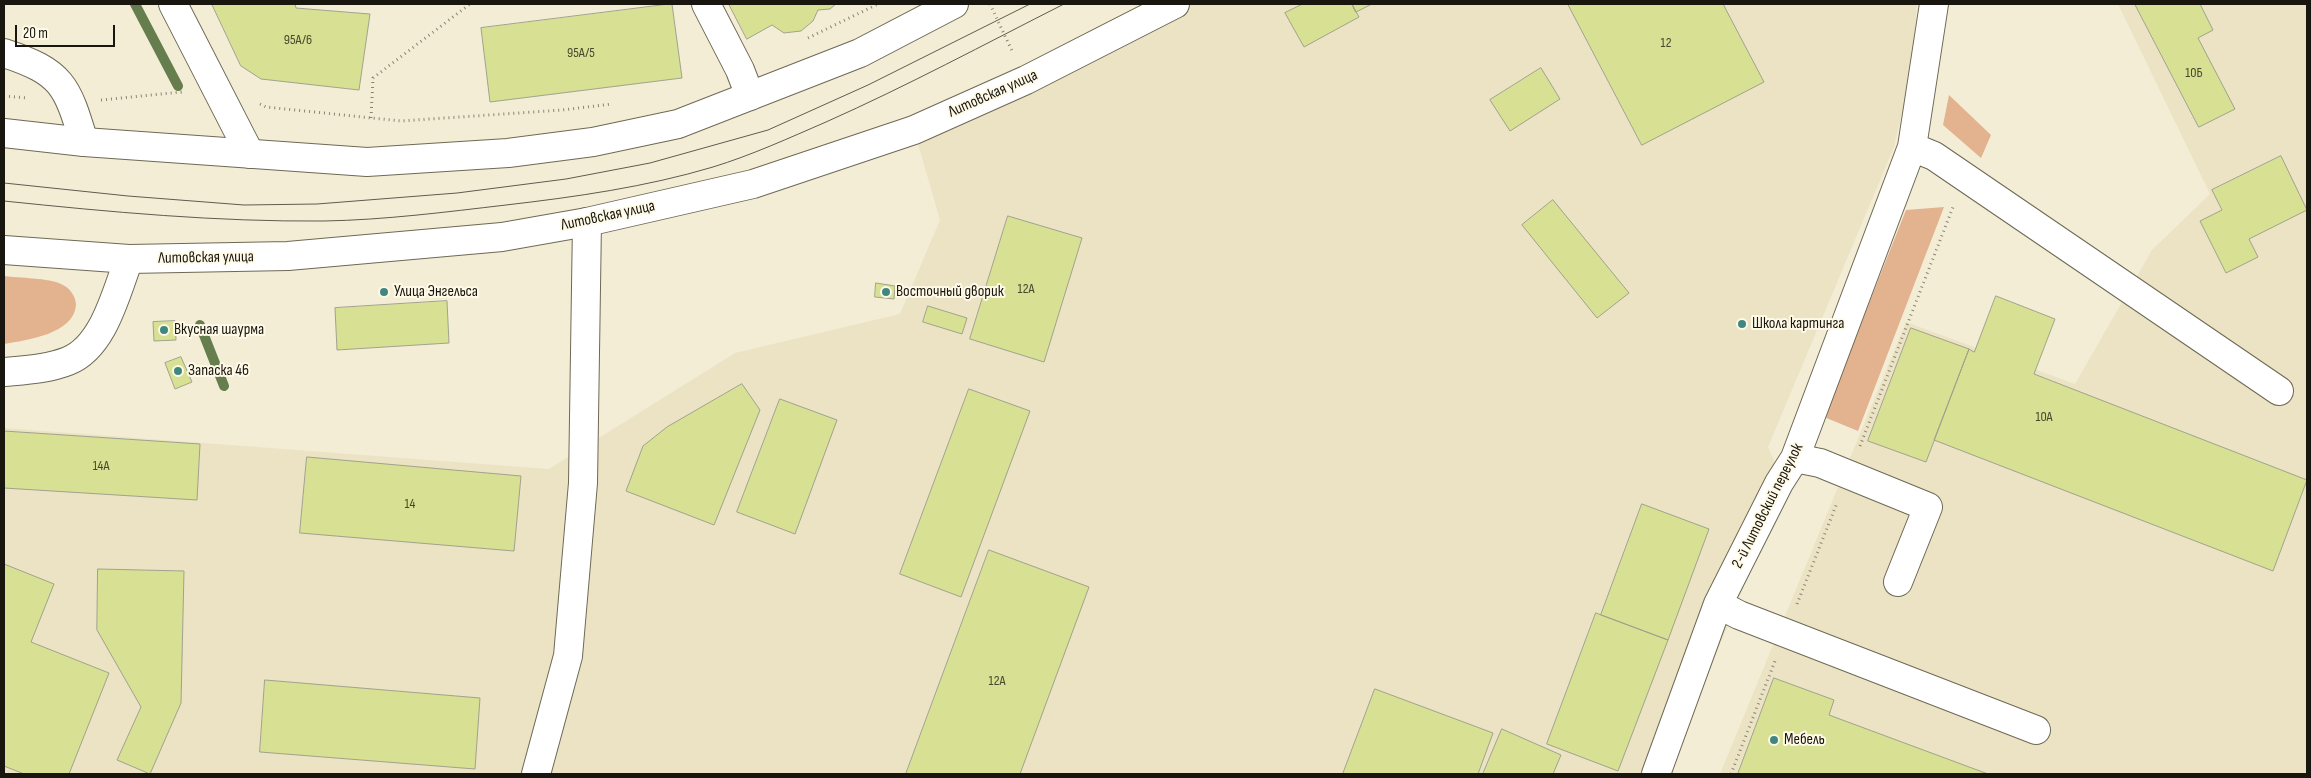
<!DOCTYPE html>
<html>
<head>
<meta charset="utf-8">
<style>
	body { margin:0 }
	#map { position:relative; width:2311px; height:778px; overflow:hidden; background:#f3edd6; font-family:"Sofia Sans Condensed",sans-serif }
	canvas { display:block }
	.frame { position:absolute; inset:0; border:5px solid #18160e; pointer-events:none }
	.scale { position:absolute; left:15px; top:25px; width:100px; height:22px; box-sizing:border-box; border:2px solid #18160e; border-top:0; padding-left:6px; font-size:15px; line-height:18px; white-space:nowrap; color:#18160e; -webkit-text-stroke:4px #fffae8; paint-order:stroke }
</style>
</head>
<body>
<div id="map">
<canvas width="2311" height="778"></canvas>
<div class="frame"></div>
<div class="scale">20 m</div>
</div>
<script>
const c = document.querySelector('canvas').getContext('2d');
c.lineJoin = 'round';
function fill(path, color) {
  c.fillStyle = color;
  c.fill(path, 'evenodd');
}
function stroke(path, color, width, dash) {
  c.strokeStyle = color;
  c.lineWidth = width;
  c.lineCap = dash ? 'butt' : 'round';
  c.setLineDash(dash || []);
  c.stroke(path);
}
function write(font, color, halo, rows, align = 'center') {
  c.font = font + ' "Sofia Sans Condensed",sans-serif';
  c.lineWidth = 4;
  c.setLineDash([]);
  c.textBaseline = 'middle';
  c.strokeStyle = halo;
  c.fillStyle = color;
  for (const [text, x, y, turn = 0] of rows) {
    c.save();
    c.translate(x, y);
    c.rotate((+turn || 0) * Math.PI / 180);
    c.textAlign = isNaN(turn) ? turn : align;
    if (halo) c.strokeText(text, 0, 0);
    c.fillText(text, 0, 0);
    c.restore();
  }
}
fill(new Path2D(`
	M1175,4H1917L1912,68L1894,147L1768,447L1785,486L1667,774H4V428L549,469L735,353L900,314L940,220L914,130Z
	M2118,4H2307V774H1720L1906,322L2075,384L2152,250L2210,194Z`), '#ebe3c4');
fill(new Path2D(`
	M1949,95L1991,135L1981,158L1943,125Z
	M1944,207L1858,431L1824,417L1906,210Z
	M4,276C18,278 50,278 61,284C69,287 76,296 76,305C74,334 27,340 4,344Z`), '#e3b28f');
stroke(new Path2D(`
	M135,4L178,86
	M200,325L224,386`), '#667e4e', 10);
const building = new Path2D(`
	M212,4H295L296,8L370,14L359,90L261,79L241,66Z
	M672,4L682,78L490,102L481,28Z
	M729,4H836L830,9L818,10L813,21L801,31L784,33L772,25L747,39Z
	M1303,4H1352L1359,17L1304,47L1285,13Z
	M1352,4H1372L1356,12Z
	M1568,4H1723L1764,82L1642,145Z
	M2135,4H2200L2213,30L2198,38L2235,109L2199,127Z
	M1541,68L1560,99L1510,131L1490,100Z
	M2281,156L2307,210L2249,239L2258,257L2226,273L2200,221L2222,210L2212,190Z
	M1553,200L1629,293L1597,318L1522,225Z
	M1008,216L1082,238L1044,362L970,339Z
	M876,283L895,286L894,299L875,297Z
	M1996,296L2055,319L2034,374L2307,480L2273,571L1934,440L1969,349L1974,352Z
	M447,301L449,343L337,350L335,308Z
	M928,306L967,318L962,334L923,322Z
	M175,321L176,340L154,341L153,322Z
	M1911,328L1969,349L1926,462L1868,441Z
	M181,357L192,382L175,389L165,363Z
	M742,384L760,410L714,525L626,491L643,446L667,427Z
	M969,389L1030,411L961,597L900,574Z
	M780,399L837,420L795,534L737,512Z
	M4,431L200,444L197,500L4,488Z
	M307,457L521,476L514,551L300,533Z
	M1642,504L1709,529L1668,640L1601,615Z
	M989,550L1089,587L1020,774H906Z
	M4,564L54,584L31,642L109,673L69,774H24L4,766Z
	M98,569L184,571L181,703L150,774L117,760L141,707L97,630Z
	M1596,613L1668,640L1618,771L1547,744Z
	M1774,678L1834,700L1829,715L1988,774H1738Z
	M265,680L480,698L475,769L260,752Z
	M1375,689L1493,733L1478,774H1343Z
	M1502,729L1561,755L1553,774H1483Z`);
fill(building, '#d8e093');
stroke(building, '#a0a38d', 1);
const minor = new Path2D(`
	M173,4L250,154
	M706,4L740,70L750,96
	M4,53C63,72 67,86 84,142
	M1912,147L1934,156L2279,391
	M4,372C25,370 48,369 68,361C104,347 116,292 129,259
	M1795,458L1820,463L1928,507L1898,582
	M1718,604L1739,615L2036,730
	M536,774L568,656L583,483L587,222
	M1656,774L1718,604L1779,483L1795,458L1912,147L1934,4`);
const major = new Path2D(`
	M4,133L84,142L367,162L508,153L593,142L678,124L860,53L954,4
	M4,250L129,259L288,256L502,237L587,222L753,184L914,130L1026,80L1175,4`);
stroke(minor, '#6e6955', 30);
stroke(major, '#6e6955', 30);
stroke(new Path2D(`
	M990,4L1013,53
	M808,38L878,4
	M4,96L28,98
	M101,100L182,92
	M260,104L266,107L401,121L562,110L612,104
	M371,118L373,78L470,4
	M1860,446L1953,207
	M1797,604L1837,503
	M1731,774L1775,661`), '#898575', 3, [1, 4]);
stroke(minor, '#fff', 28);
stroke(major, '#fff', 28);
stroke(new Path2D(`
	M4,183L128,196L244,205L317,204L457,193L566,179L650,163L768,130L868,85L1030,4
	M4,201C110,212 217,222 324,221C384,220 446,212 506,205C575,197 646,187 713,167C752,155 789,138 826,122C907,86 985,44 1064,4`), '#5e5b4e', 1);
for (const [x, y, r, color] of [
	[384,292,5,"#408780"],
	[886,292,5,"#408780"],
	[1742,324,5,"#408780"],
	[164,330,5,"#408780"],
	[178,371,5,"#408780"],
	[1774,740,5,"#408780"]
]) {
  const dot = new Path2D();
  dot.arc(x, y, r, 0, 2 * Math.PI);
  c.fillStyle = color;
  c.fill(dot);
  stroke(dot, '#fffae8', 2);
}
write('14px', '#48482f', null, [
	["95А/6",298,40],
	["12",1666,43],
	["95А/5",581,53],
	["10Б",2194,73],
	["12А",1026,289],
	["10А",2044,417],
	["14А",101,466],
	["14",410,504],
	["12А",997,681]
]);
write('16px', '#18160e', '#fffae8', [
	["Литовская улица",993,94,-24],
	["Литовская улица",608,216,-12],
	["Литовская улица",206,258,-1],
	["2-й Литовский переулок",1768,506,-63]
]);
write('16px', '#18160e', '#fffae8', [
	["Улица Энгельса",394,292],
	["Восточный дворик",896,292],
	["Школа картинга",1752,324],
	["Вкусная шаурма",174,330],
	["Запаска 46",188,371],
	["Мебель",1784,740]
], 'left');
</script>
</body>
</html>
